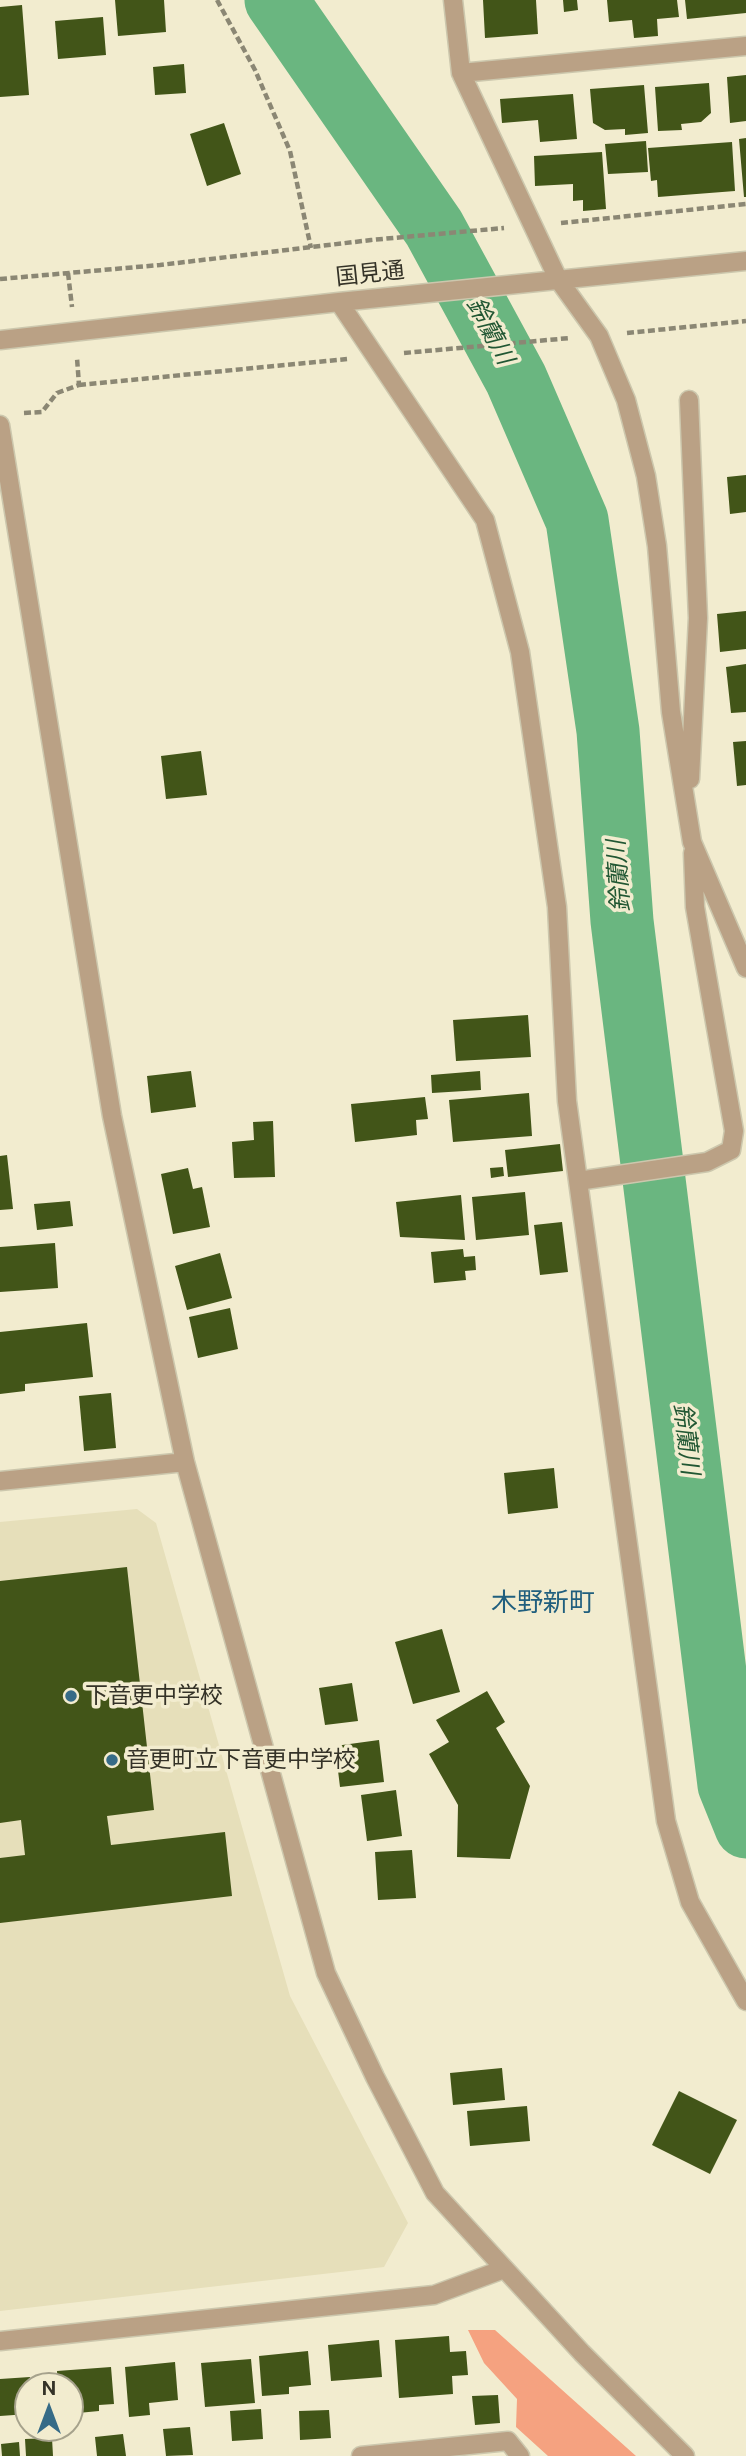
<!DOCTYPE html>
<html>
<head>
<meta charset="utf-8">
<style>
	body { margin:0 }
	#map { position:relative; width:746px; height:2456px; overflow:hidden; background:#f2eccf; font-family:"Public Sans",sans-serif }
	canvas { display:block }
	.north { position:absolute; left:14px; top:2372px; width:70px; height:70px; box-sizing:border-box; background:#f2eccf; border:2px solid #a6a28c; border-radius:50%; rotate:0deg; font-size:19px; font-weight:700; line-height:28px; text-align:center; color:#343227 }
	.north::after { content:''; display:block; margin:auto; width:24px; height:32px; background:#366b87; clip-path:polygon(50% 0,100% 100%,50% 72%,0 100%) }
</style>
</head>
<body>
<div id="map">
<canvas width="746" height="2456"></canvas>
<div class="north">N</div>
</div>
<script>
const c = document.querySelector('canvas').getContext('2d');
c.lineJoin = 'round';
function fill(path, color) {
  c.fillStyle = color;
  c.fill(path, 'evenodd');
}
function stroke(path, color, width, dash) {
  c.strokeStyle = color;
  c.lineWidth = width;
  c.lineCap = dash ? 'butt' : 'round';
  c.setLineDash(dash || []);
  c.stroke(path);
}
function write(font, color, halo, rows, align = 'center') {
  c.font = font + ' "Public Sans","Noto Sans JP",sans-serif';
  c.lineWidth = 7;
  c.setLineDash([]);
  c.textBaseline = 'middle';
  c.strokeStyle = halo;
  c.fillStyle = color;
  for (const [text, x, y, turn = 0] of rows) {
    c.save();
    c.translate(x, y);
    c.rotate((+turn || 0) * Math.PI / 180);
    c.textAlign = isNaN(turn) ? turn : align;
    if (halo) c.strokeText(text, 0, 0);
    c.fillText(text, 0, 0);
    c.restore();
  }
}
fill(new Path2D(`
	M137,1509L156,1523L290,1996L408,2223L384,2267L0,2311V1522Z`), '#e6dfba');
fill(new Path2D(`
	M468,2330H495L636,2456H548L516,2427L517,2399L484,2363Z`), '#f5a280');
stroke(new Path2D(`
	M276,0L434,228L516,379L577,520L608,731L622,921L729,1785L746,1827`), '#6ab680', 63);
fill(new Path2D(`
	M115,0H164L166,32L118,36Z
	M483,0H536L538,34L485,38Z
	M563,0H577L578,10L564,12Z
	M607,0H677L679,17L657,19L658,36L634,38L632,20L609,22Z
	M685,0H746V13L687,19Z
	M22,5L29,95L0,97V7Z
	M103,17L106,55L58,59L55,21Z
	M184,64L186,93L155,95L153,67Z
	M746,75V121L730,123L727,77Z
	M709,83L711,113L701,122L681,124L682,130L658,131L655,87Z
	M644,85L648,133L625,135V129L605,130L593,123L590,89Z
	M573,94L577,139L540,142L538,120L502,123L500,99Z
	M224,123L241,174L207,186L190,134Z
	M746,138V197H744L739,139Z
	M646,141L648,172L608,174L605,144Z
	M732,142L735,191L658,197L657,180L651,181L648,148Z
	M602,152L606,209L583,211V200L573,201V184L535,186L534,156Z
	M746,475V512L730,514L727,477Z
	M746,611V649L720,652L717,614Z
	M746,664V712L731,713L726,667Z
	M746,741V785L737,786L733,742Z
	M201,751L207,795L166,799L161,756Z
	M528,1015L531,1057L456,1061L453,1020Z
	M191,1071L196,1107L151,1113L147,1076Z
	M480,1071L481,1090L432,1093L431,1075Z
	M529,1093L532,1136L453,1142L449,1100Z
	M425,1097L428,1119L416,1120L417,1135L355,1142L351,1104Z
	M273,1121L275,1177L234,1178L232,1142L254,1140L253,1122Z
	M560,1144L563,1171L508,1177L505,1150Z
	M7,1155L13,1209L0,1210V1156Z
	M503,1167L504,1176L491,1178L490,1168Z
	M188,1168L193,1189L202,1187L210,1227L173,1234L161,1174Z
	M525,1192L529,1235L476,1240L472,1197Z
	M461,1195L465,1240L400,1237L396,1202Z
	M70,1201L73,1226L37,1230L34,1204Z
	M562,1222L568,1272L540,1275L534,1225Z
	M55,1243L58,1288L0,1292V1247Z
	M463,1249L464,1257L475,1256L476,1270L465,1271L466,1280L434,1283L431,1252Z
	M220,1253L232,1298L187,1310L175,1266Z
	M230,1308L238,1349L198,1358L189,1317Z
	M87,1323L93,1377L25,1384V1391L0,1394V1332Z
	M111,1393L116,1448L84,1451L79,1396Z
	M554,1468L558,1508L508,1514L504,1473Z
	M127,1567L154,1810L107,1816L111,1845L225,1832L232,1896L0,1923V1858L25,1855L21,1820L0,1823V1581Z
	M442,1629L460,1692L413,1704L395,1642Z
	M352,1683L358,1721L325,1725L319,1688Z
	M487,1691L505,1722L496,1728L530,1786L510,1859L457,1857L458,1805L429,1754L449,1742L436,1720Z
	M379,1740L384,1782L340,1787L335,1746Z
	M396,1790L402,1836L367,1841L361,1795Z
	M412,1850L416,1898L378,1900L375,1852Z
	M502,2068L505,2100L453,2105L450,2073Z
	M679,2091L737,2120L710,2174L652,2145Z
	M527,2106L530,2141L470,2146L467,2111Z
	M449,2336L450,2352L466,2351L468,2375L452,2376L453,2394L399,2398L395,2340Z
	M379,2340L382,2377L331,2381L328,2345Z
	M308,2351L311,2385L289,2387V2394L262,2396L259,2356Z
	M251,2359L255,2403L205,2407L201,2363Z
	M175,2362L178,2400L149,2403L150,2415L129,2417L125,2367Z
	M111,2367L114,2404L99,2405V2411L78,2413V2407L70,2408V2386H58L57,2371Z
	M30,2377L28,2414L0,2416V2379Z
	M498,2395L500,2423L475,2425L472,2396Z
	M261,2409L263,2439L232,2441L230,2411Z
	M329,2410L331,2438L300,2440L299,2411Z
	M190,2427L193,2455L166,2456L163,2429Z
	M123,2434L126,2456H97L95,2437Z
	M52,2438L53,2456H26L25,2439Z
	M19,2442L20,2456H2L1,2444Z`), '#425518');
const minor = new Path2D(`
	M453,0L461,73L558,279L599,336L626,400L646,476L657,546L671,712L692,842L746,968
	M461,73L746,46
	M339,302L485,520L520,652L557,907L567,1101L666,1821L690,1902L746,2001
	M0,340L339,302L746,261
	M689,400L698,618L690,779
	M0,425L112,1116L185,1462L326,1973L375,2077L435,2193L582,2353L685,2456
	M578,1181L707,1162L731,1150L734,1131L695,907L693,853
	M0,1481L185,1462
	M0,2341L434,2295L504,2269
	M361,2456L508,2441L520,2456`);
stroke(minor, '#ccc7ad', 21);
stroke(new Path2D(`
	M217,0L255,70L290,151L311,248
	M561,223L746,204
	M68,273L72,307
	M0,279L160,265L371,240L504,228
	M627,333L746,321
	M404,353L570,338
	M79,385L347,359
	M24,413L42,412L57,393L79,385L77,358`), '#8b8774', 4.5, [7, 3.5]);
stroke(minor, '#baa185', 18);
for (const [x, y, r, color] of [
	[71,1696,7,"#366b87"],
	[112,1760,7,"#366b87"]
]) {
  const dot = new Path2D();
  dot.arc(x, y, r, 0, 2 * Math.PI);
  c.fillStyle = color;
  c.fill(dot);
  stroke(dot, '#f2eccf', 2.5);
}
write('23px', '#343227', '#f2eccf', [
	["国見通",370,274,-6]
]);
write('23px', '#343227', '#f2eccf', [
	["下音更中学校",85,1696],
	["音更町立下音更中学校",126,1760]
], 'left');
write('italic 24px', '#215733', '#f2eccf', [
	["鈴蘭川",490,331,62],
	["鈴蘭川",619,876,-94],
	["鈴蘭川",686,1439,83]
]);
write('26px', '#205f7e', '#f2eccf', [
	["木野新町",543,1603]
]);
</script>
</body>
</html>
